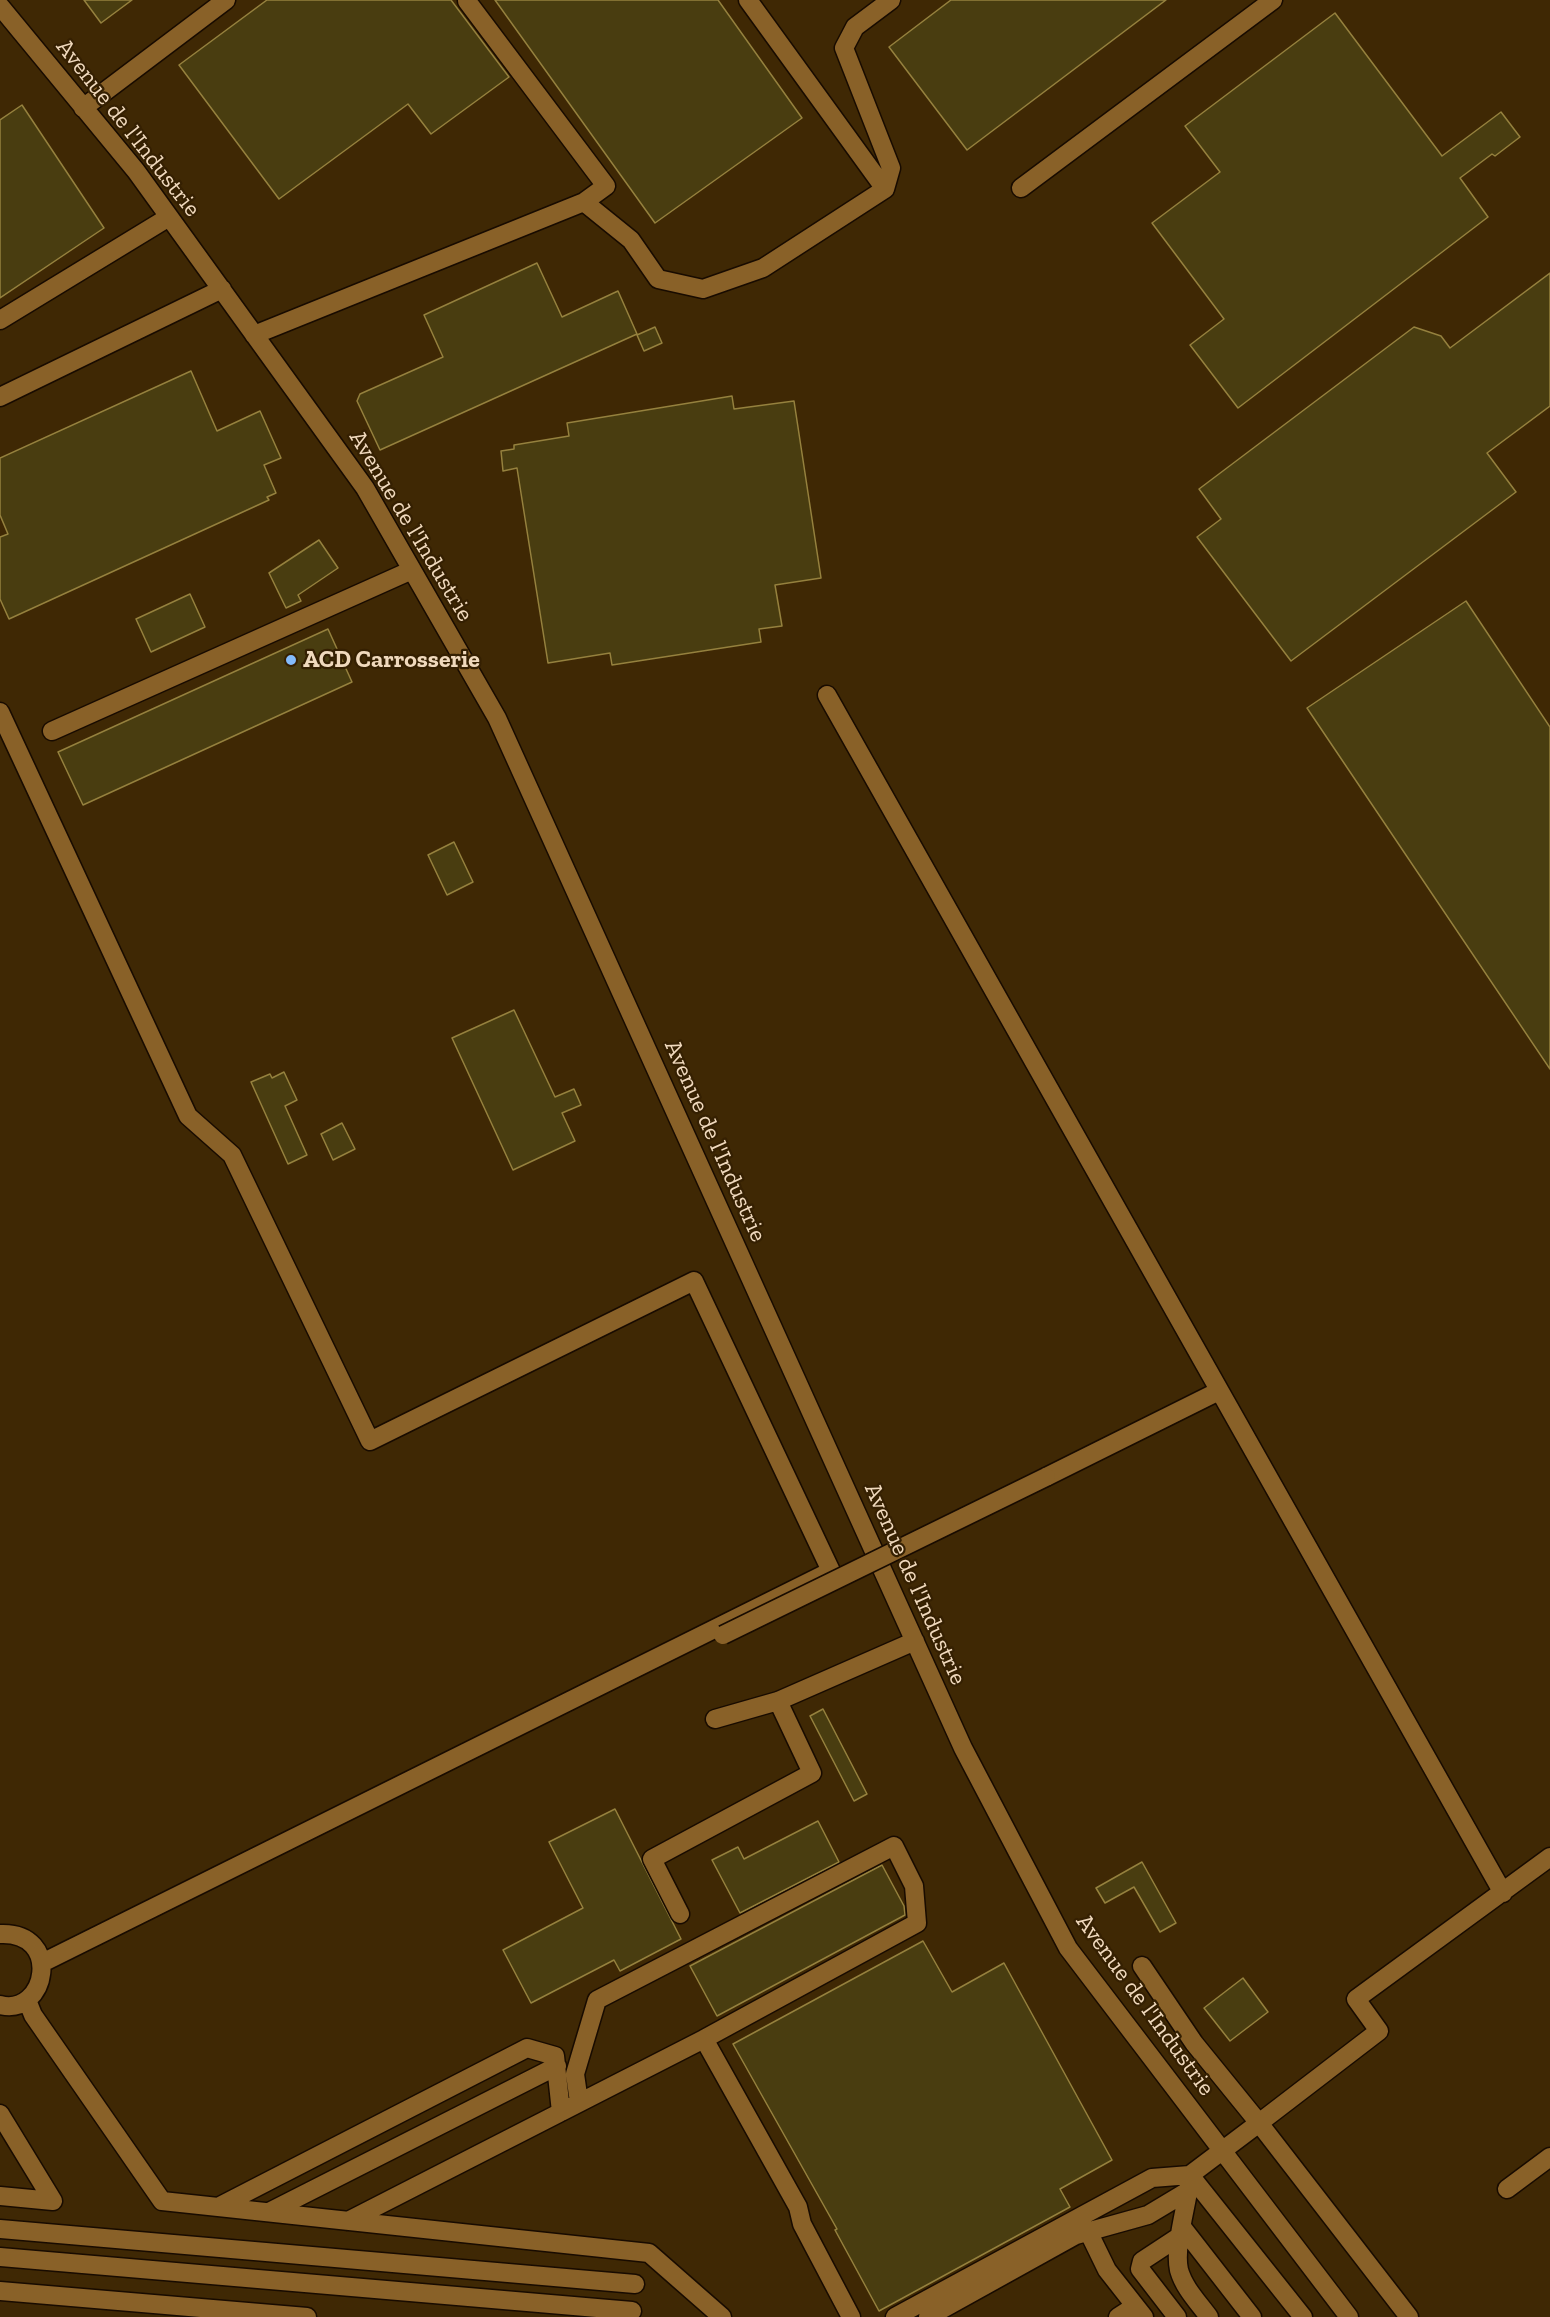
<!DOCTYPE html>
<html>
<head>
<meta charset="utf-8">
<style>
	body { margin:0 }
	canvas { display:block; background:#352002 }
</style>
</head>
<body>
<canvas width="1550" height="2317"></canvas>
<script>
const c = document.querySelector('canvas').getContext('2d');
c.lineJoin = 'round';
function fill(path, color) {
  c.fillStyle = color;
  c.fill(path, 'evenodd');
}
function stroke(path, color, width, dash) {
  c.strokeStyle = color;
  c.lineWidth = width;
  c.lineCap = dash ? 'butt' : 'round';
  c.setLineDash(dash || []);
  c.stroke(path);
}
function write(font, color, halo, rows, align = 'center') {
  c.font = font + ' "Zilla Slab",serif';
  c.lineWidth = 4.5;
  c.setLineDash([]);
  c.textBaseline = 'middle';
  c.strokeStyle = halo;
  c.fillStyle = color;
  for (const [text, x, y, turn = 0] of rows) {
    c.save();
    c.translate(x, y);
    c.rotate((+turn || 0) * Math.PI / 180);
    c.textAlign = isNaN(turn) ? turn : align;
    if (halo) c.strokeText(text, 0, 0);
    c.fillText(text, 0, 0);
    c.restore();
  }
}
fill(new Path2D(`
	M0,0H1550V2317H0Z`), '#3f2804');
const building = new Path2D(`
	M84,0H132L101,23Z
	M267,0H451L509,77L431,134L408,104L279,199L179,65Z
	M495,0H718L802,118L655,223Z
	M951,0H1166L967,150L889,47Z
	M1335,13L1442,156L1501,112L1520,137L1495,156L1492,154L1460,178L1488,217L1238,408L1190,345L1224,319L1152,223L1220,172L1185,126Z
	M22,105L104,228L0,298V120Z
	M537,263L562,317L618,291L637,334L380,450L357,401L360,394L443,357L424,315Z
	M1550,273V406L1487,453L1516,492L1291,661L1197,537L1221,519L1199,489L1414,327L1441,336L1450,348Z
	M655,327L662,343L644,351L637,335Z
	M191,371L217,431L260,411L281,458L264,465L276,493L267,497L269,500L9,619L0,599V537L8,534L0,515V458Z
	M732,396L734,409L794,401L821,578L775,585L782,626L759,629L761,642L612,665L610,653L548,663L517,468L503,471L501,451L514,449V445L569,436L567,423Z
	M319,540L338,568L298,595L301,601L286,608L269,573Z
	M190,594L205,627L151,652L136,619Z
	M1466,601L1550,727V1069L1307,708Z
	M328,629L352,682L83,805L58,752Z
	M454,842L473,882L447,895L428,855Z
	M514,1010L555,1097L574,1089L581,1105L562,1113L575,1141L513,1170L452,1038Z
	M284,1072L297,1100L285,1106L307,1155L288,1164L251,1082L270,1074L272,1078Z
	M342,1123L355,1149L333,1160L321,1134Z
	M823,1709L867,1794L854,1801L810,1716Z
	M615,1809L681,1939L620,1971L614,1960L531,2003L503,1950L583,1908L549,1842Z
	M818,1821L839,1862L740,1913L712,1860L738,1847L744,1859Z
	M1142,1862L1176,1923L1160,1932L1134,1887L1105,1903L1096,1888Z
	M882,1865L904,1906L905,1915L717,2016L690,1966Z
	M923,1941L952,1992L1004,1963L1112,2160L1060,2189L1070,2207L879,2311L835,2230L837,2229L733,2044Z
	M1243,1978L1268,2012L1230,2041L1204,2008Z`);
fill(building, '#493d10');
stroke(building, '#95813e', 1.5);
const minor = new Path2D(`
	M468,0L467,1L606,186L584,202
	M748,0L885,189
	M0,6L136,171L365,488L497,718L963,1748L1068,1948L1349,2317
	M83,108L226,0
	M1021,188L1273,0
	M0,320L169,217
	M254,335L584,202L631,240L658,279L703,289L763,268L885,189L891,168L844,48L855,27L891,0
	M0,397L222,289
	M827,695L1503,1893
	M0,712L188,1116L232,1155L370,1441L694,1281L831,1571L42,1963
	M52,731L412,570
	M1046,1477L1219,1391
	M715,1719L778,1701L915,1641
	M680,1914L652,1859L812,1773L778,1701
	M0,1934C63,1931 47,2017 0,2005
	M1142,1966L1194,2043L1259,2123L1379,2031L1356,1999L1550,1857
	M27,2000L33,2015L162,2201L649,2253L722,2317
	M579,2102L575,2074L597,2000L894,1846L914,1886L917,1923L704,2039
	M0,2114L53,2201
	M1190,2175L1303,2317
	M1189,2186C1186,2208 1174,2248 1179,2270C1184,2288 1198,2302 1209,2317
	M1507,2189L1550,2157
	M0,2196L53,2201
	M218,2207L527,2048L555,2056L561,2112
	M269,2212L557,2066
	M348,2221L704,2039L798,2207L802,2224L851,2317
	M1182,2227L1252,2317
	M0,2229L635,2284
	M1088,2231L1107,2270L1144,2317
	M0,2257L632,2311
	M0,2291L307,2317
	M895,2317L1152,2178L1190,2175L1259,2123L1409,2317
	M928,2317L1076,2235L1148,2215L1188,2191
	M1118,2317L1135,2306
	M1177,2317L1140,2269L1142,2261L1180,2236`);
stroke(minor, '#180b00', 21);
stroke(minor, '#896128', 18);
const minorBridge = new Path2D(`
	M723,1635L1046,1477`);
stroke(minorBridge, '#180b00', 21, []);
stroke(minorBridge, '#896128', 18);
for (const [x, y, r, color] of [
	[291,660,6,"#84bbfb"]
]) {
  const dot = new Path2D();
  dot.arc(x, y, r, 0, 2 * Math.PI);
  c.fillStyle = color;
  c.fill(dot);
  stroke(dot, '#352002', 2);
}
write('24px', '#f0d9bd', '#352002', [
	["Avenue de l'Industrie",128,128,52],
	["Avenue de l'Industrie",411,526,59],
	["Avenue de l'Industrie",715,1141,66],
	["Avenue de l'Industrie",915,1584,66],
	["Avenue de l'Industrie",1145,2005,54]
]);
write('bold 24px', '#f0d9bd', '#352002', [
	["ACD Carrosserie",303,660]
], 'left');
</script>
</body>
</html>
